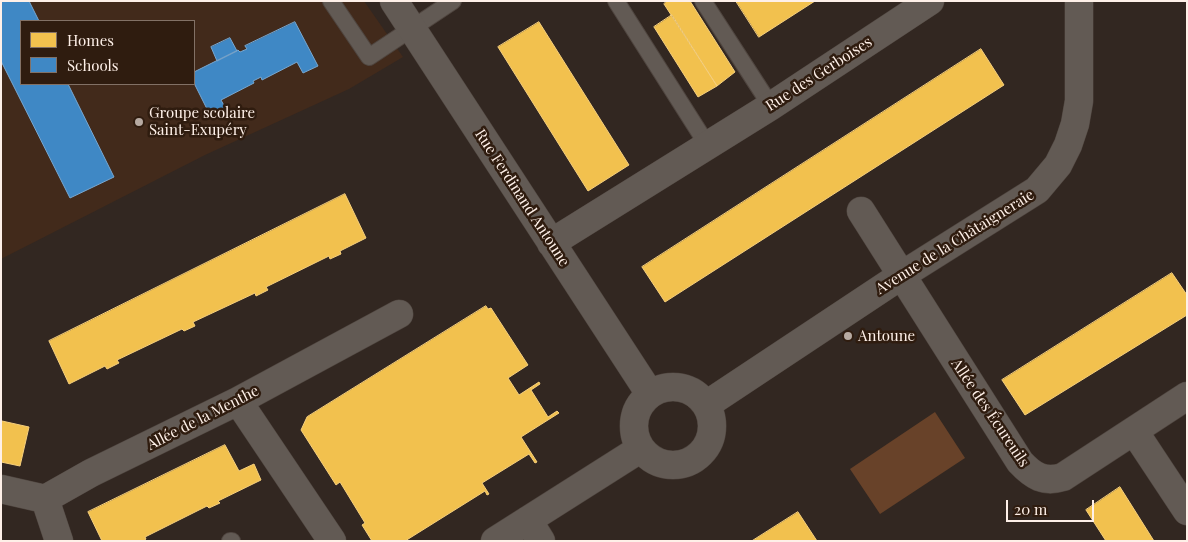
<!DOCTYPE html>
<html>
<head>
<meta charset="utf-8">
<style>
	body { margin:0 }
	#map { position:relative; width:1188px; height:542px; overflow:hidden; background:#322721; font-family:"Playfair Display",serif }
	canvas { display:block }
	.frame { position:absolute; inset:0; border:2px solid #fef0e8; pointer-events:none }
	.legend { position:absolute; left:20px; top:20px; width:175px; height:65px; box-sizing:border-box; background:#2f1c0f; border:1px solid #827166; margin:0; padding:6px 9px; list-style:none; font-size:15px; color:#fef0e8 }
	.legend li { display:flex; align-items:center; gap:10px; height:25px }
	.legend b { width:25px; border:1px solid #827166 }
	.scale { position:absolute; left:1006px; top:500px; width:88px; height:22px; box-sizing:border-box; border:2px solid #fef0e8; border-top:0; padding-left:6px; font-size:15px; line-height:18px; white-space:nowrap; color:#fef0e8; -webkit-text-stroke:4px #2f1c0f; paint-order:stroke }
</style>
</head>
<body>
<div id="map">
<canvas width="1188" height="542"></canvas>
<div class="frame"></div>
<ul class="legend">
<li><b style="height:14px;background:#f2c14e"></b>Homes</li>
<li><b style="height:14px;background:#3f88c5"></b>Schools</li>
</ul>
<div class="scale">20 m</div>
</div>
<script>
const c = document.querySelector('canvas').getContext('2d');
c.lineJoin = 'round';
function fill(path, color) {
  c.fillStyle = color;
  c.fill(path, 'evenodd');
}
function stroke(path, color, width, dash) {
  c.strokeStyle = color;
  c.lineWidth = width;
  c.lineCap = dash ? 'butt' : 'round';
  c.setLineDash(dash || []);
  c.stroke(path);
}
function write(font, color, halo, rows, align = 'center') {
  c.font = font + ' "Playfair Display",serif';
  c.lineWidth = 5;
  c.setLineDash([]);
  c.textBaseline = 'middle';
  c.strokeStyle = halo;
  c.fillStyle = color;
  for (const [text, x, y, turn = 0] of rows) {
    c.save();
    c.translate(x, y);
    c.rotate((+turn || 0) * Math.PI / 180);
    c.textAlign = isNaN(turn) ? turn : align;
    if (halo) c.strokeText(text, 0, 0);
    c.fillText(text, 0, 0);
    c.restore();
  }
}
fill(new Path2D(`
	M1,1H364L403,57L349,89L205,155L1,259ZM21,21H194V84H21Z`), '#422a1b');
fill(new Path2D(`
	M935,412L965,458L880,514L850,469Z`), '#684229');
const homes = new Path2D(`
	M667,1H690L735,72L717,86L664,4Z
	M736,1H815L759,37Z
	M672,15L717,86L698,97L654,27Z
	M539,22L629,165L588,191L498,47Z
	M981,49L1004,85L665,302L642,267Z
	M345,194L366,238L340,251L341,254L330,259L329,256L266,287L268,290L256,296L255,293L193,322L195,326L184,331L182,329L117,360L119,363L107,369L105,366L69,384L49,341Z
	M1172,273L1187,295V315L1025,415L1002,380Z
	M486,306L488,309L491,308L528,365L508,378L519,395L539,382L540,384L531,390L548,417L557,411L559,413L521,437L537,462L535,463L529,454L482,483L489,494L487,495L485,491L405,541H372L362,525L365,523L340,482L336,485L301,430L307,417Z
	M2,421L29,427L20,466L1,462Z
	M225,445L239,471L254,464L261,480L218,501L220,503L209,508L207,506L145,537L146,539L143,541H102L88,512Z
	M1120,487L1154,541H1106L1086,510Z
	M798,512L817,541H752Z`);
fill(homes, '#f2c14e');
stroke(homes, '#f6cf7c', 1);
const schools = new Path2D(`
	M1,1H29L39,21H21V84H68L114,177L70,198L1,61Z
	M295,22L318,66L303,73L297,62L262,80L261,77L253,81L254,83L221,100L227,111L212,119L194,83V72L238,50L240,52L247,49L245,46Z
	M230,38L237,51L217,61L211,47Z`);
fill(schools, '#3f88c5');
stroke(schools, '#78a7d0', 1);
const service = new Path2D(`
	M331,1L369,57L453,1
	M616,1L708,146
	M703,1L771,106
	M230,541H232`);
const minor = new Path2D(`
	M394,1L650,394
	M861,211L1020,462C1033,476 1044,483 1063,477L1187,396
	M551,243L771,106L930,1
	M634 426a39 39 0 1 1 78 0a39 39 0 1 1-78 0Z
	M238,401L332,541
	M706,405L902,275L1037,190L1058,165L1068,145L1075,124L1079,101V1
	M1134,431L1187,511
	M1,489L45,499
	M528,520L541,541
	M59,541L45,499L91,473L238,401L399,314
	M495,541L640,449`);
stroke(service, '#4f453f', 18);
stroke(minor, '#4f453f', 29);
stroke(service, '#625a54', 16);
stroke(minor, '#625a54', 28);
for (const [x, y, r, color] of [
	[139,122,5,"#b7aaa2"],
	[848,336,5,"#b7aaa2"]
]) {
  const dot = new Path2D();
  dot.arc(x, y, r, 0, 2 * Math.PI);
  c.fillStyle = color;
  c.fill(dot);
  stroke(dot, '#2f1c0f', 2);
}
write('15px', '#fef0e8', '#2f1c0f', [
	["Rue des Gerboises",819,74,-33],
	["Rue Ferdinand Antoune",522,198,57],
	["Avenue de la Châtaigneraie",955,242,-32],
	["Allée des Écureuils",990,413,56],
	["Allée de la Menthe",203,418,-27]
]);
write('15px', '#fef0e8', '#2f1c0f', [
	["Groupe scolaire",149,113],
	["Saint-Exupéry",149,130],
	["Antoune",858,336]
], 'left');
</script>
</body>
</html>
